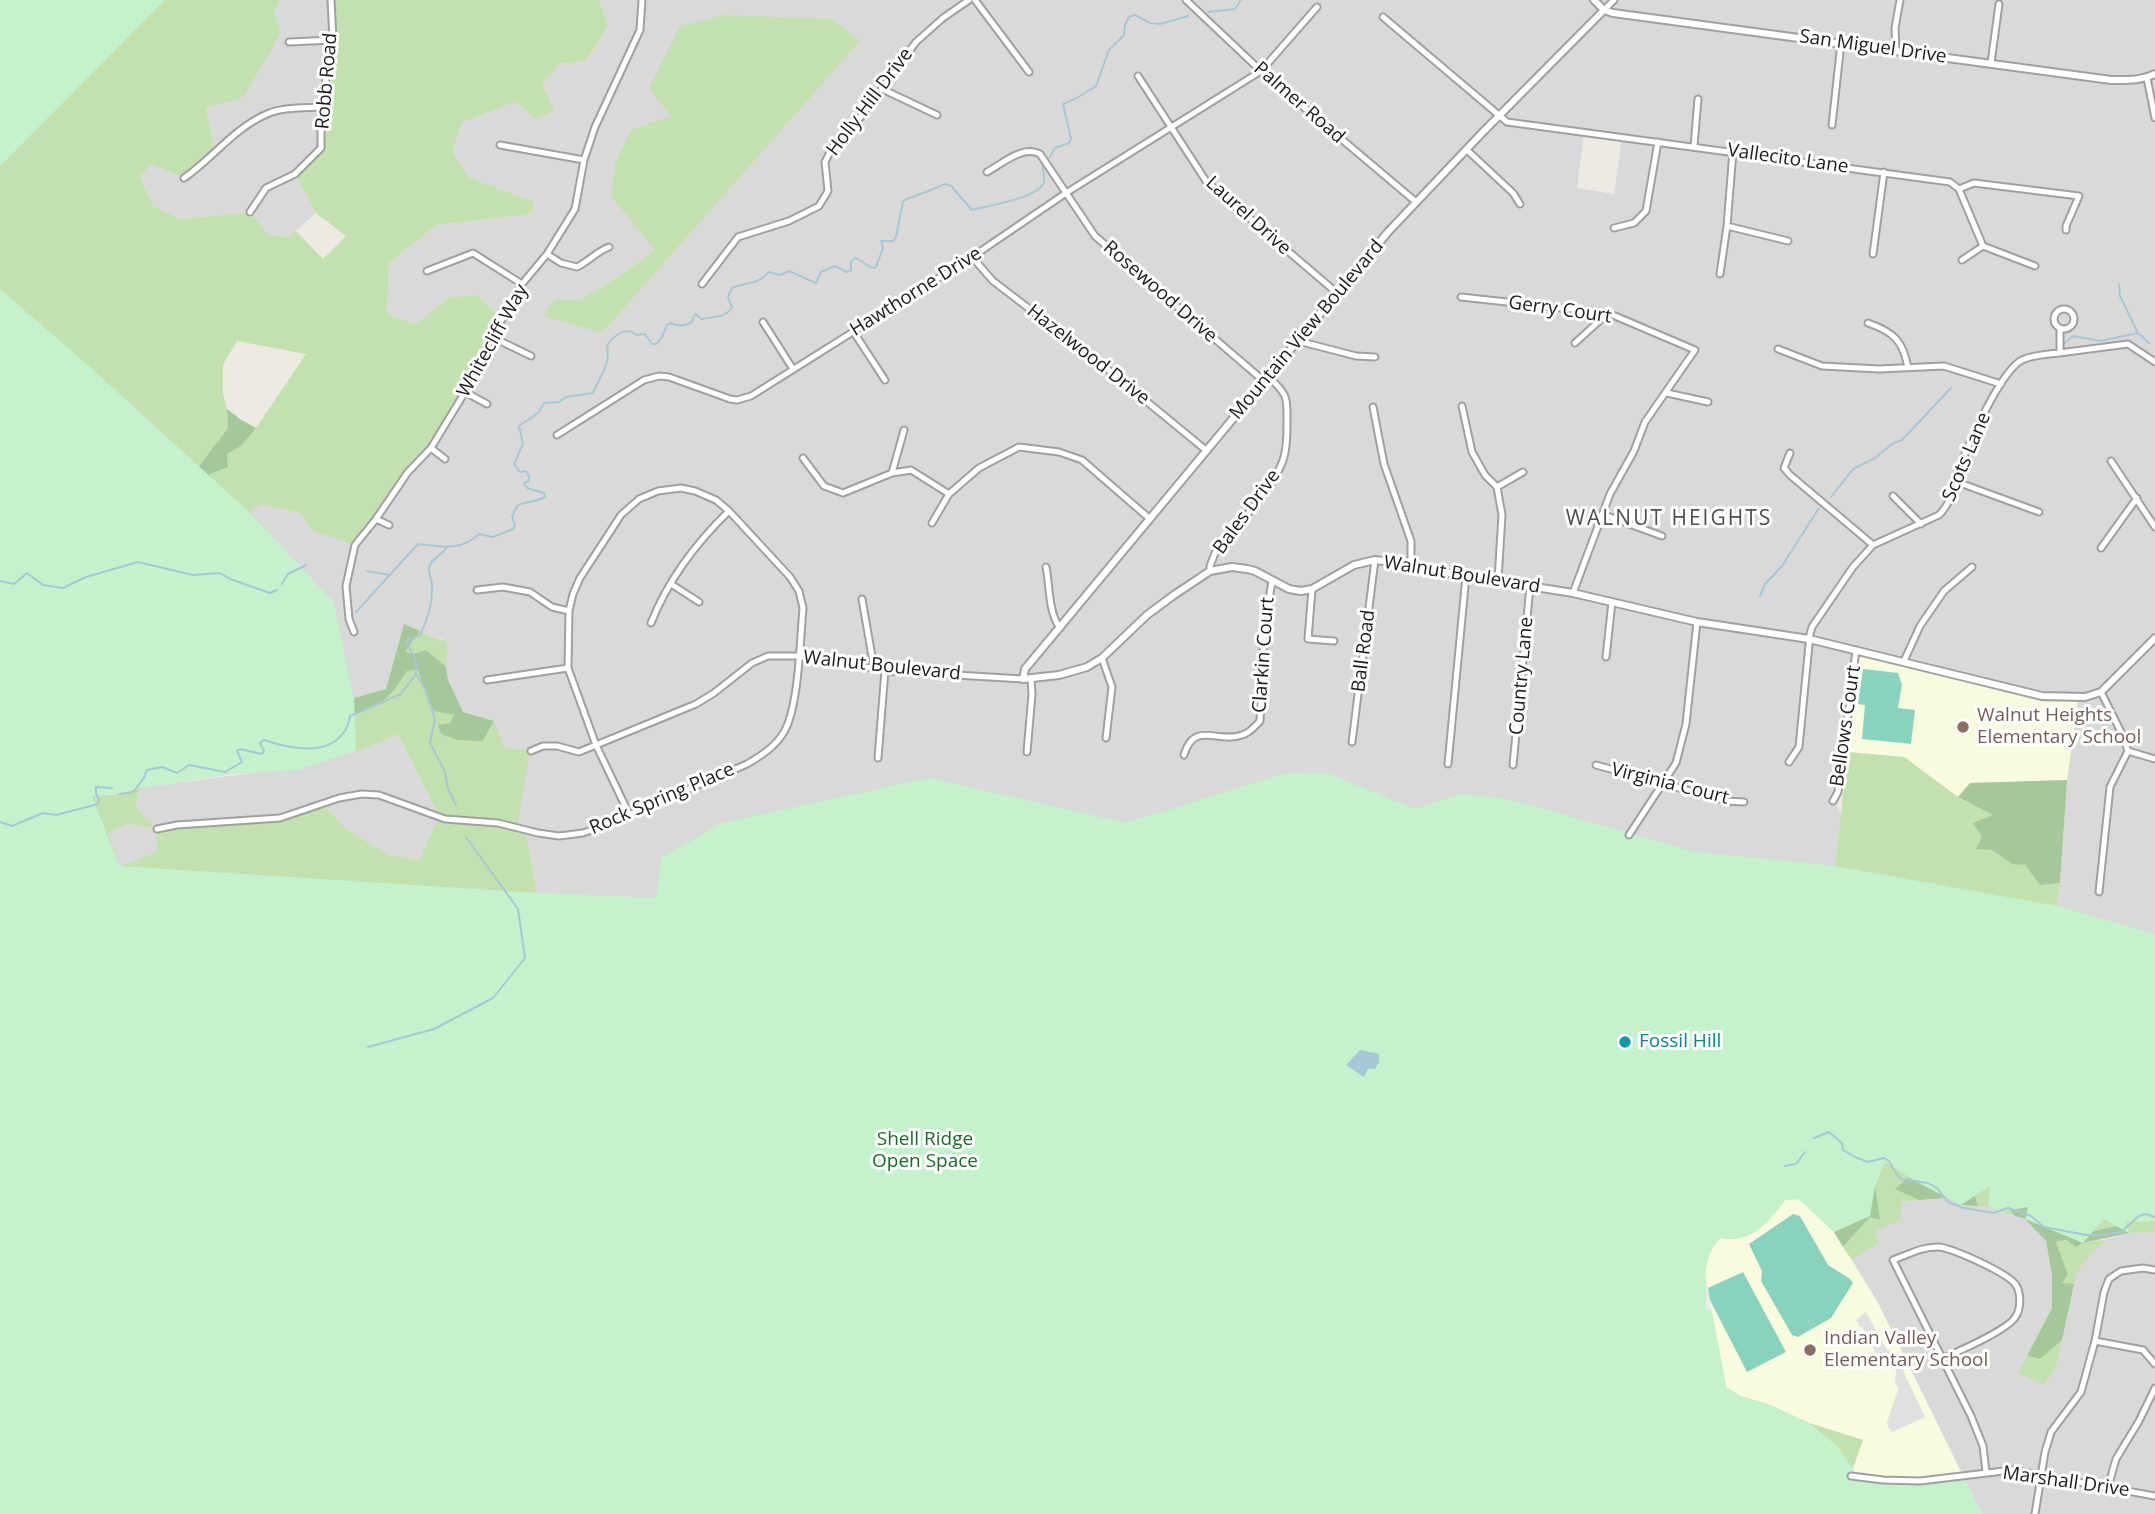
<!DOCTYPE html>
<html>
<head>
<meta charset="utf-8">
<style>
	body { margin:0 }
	canvas { display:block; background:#eceae3 }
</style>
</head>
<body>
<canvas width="2155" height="1514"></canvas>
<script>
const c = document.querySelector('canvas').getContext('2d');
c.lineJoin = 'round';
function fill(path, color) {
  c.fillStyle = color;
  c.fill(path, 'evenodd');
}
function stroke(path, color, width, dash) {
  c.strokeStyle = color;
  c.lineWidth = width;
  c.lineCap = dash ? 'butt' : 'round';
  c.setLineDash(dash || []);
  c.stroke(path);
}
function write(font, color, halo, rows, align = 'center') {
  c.font = font + ' "Open Sans",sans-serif';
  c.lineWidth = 6;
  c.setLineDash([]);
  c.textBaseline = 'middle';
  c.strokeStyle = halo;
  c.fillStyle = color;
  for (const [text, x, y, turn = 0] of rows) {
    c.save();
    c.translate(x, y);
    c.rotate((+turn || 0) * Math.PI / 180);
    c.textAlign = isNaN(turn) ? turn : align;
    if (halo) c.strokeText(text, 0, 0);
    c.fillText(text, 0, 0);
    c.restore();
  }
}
fill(new Path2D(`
	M280,0H331L333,40L321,148L295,174L316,213L289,237L268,235L250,212L181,219L153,206L140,175L151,164L184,178L215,152L206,108L274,12Z
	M599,0H2155V934L2057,906L2060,883L2067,780L2077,694L2030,691L1909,658L1853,646L1835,802L1841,814L1835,866L1694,852L1512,800L1462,794L1415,809L1329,774L1287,773L1126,823L929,778L658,898L537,893L525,831L517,828L505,748L493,721L463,712L448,680L446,667L448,647L443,639L429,636L404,625L386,689L354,698L333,602L248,511L262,505L301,513L313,531L448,298L416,324L387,314L389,263L437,225L531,214L535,202L470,178L452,152L461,122L515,102L536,119L541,84L559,64L587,61L608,25ZM859,40V41L602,333L580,300L619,276L656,249L611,196L672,116ZM1584,133L1622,138L1614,194L1577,188Z
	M398,734L439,816L421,860L388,855L344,827L323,803L295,814L157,830V852L119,866L108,833L128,824L155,829L136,807L140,788L259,772L369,747Z
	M1947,1198L1961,1205L1988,1206L2000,1212L2025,1219L2046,1241L2052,1275V1308L2018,1373L2056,1367L2076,1272L2088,1255L2108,1239L2129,1233L2155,1232V1514H1982L1877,1301L1852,1260L1879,1243L1875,1231L1901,1202Z`), '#dad9d9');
fill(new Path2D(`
	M1858,657L1905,666L2030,699L2045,702H2078L2067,780L1970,783L1958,797L1904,757L1848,752Z
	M1799,1199L1834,1232L1877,1301L1964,1478L1920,1481L1851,1476L1863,1440L1809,1423L1770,1405L1740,1396L1726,1387L1705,1274L1710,1249L1720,1238L1733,1240L1777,1211L1785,1200Z`), '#f8fbdd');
fill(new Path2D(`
	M0,0H280L274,12L281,33L243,97L206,108L215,152L184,178L151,164L140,176L153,206L181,219L250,212L268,235L289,237L296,231L323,259L346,236L316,213L295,174L321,148V107L333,40L331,0H599L608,25L586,61L559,64L542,84L554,111L536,119L515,102L462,122L452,152L470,178L535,202L531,214L437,225L389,263L387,314L416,324L448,298L477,295L502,319L465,392L431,448L408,472L355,545L313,531L301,513L262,505L249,511L270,534L354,715C382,703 390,697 407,671L419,670L429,704L436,711L454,715L450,723L483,741L494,721L505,748L530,750L517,828L525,830L537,893L657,898L661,858L722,823L929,778L1126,823L1287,773L1329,774L1415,809L1462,794L1512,800L1694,852L1835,866L1848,752L1904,757L1958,797L1994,815L1992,849L2012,864H2025L2040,885L2060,883L2057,906L2155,934V1216L2149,1221H2155V1232L2129,1233L2116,1226L2093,1231L2011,1211L2015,1216C2003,1213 1991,1206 1978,1206L1975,1196L1896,1189L1919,1200L1901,1202V1220L1875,1231L1879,1243L1852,1260L1843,1247L1870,1216L1875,1187L1833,1222L1834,1232L1799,1199L1785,1200C1766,1224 1753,1243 1720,1238C1700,1259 1706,1282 1706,1309L1712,1312L1726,1387L1740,1396L1770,1405L1809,1423L1863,1440L1852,1470L1859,1478L1982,1514H0V1464L185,1020L0,589ZM237,341L306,354L256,428L241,446L226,454L195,484L199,466L228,428L227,409L223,394V365ZM398,734L439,816L420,860L388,855L344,827L323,803L280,818L157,829V852L119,866L108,833L128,824L156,829L136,807L140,788L238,773L299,770L369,747Z
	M724,15L831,19L860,41L602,333L543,316L555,300H580L619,276L655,250L611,196L615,164L631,130L671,116L649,88L680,26Z
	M420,631L429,636L446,641L448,647L446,667L426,650L411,654L405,652Z
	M2108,1239C2092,1252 2078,1264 2074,1284H2061L2068,1275L2056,1242L2066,1240L2076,1247L2083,1243Z
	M2062,1340L2056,1367L2044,1385L2018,1373L2027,1356L2040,1359Z`), '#c2e1ae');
fill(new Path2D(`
	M227,409L240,419L256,428L241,446L227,454L228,467L200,478L199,466L228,428Z
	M404,624L420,631L405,652L412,654L426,650L446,667L448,680L463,712L494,721L483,741L458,740L441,734L438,725L450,723L454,715L435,711L429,704L418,670L407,671L395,689L380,704L354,715L340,729L345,657L354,698L386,689Z
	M2067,780L2060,883L2040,885L2025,865L2012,864L1992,850L1976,849L1982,837L1973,823L1993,815L1958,797L1970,783Z
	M1917,1170L1975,1196L1978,1206L1961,1205L1947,1198L1919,1200L1895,1189Z
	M1875,1186L1880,1220L1870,1217L1843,1247L1834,1232L1833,1222Z
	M2026,1199L2093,1231L2116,1226L2129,1233L2083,1243L2076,1247L2066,1240L2056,1242L2068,1275L2062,1283L2074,1284L2062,1340L2040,1359L2027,1356L2052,1308V1275L2046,1241L2025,1219L2015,1216L2010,1210Z`), '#a4c79c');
fill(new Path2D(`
	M0,0H165L0,166Z
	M0,289L90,367L248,511L333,602L354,698L356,751L299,770L237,773L140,788L112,795L92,796L119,866L537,893L657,898L661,858L722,823L929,778L1126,823L1287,773L1329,774L1415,809L1462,794L1512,800L1694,852L1835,866L2057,906L2155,934V1221L2126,1222L2129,1233L2104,1219L2083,1243L2025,1219L2028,1207L2000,1212L1988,1206L1990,1186L1961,1205L1915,1181L1885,1162L1875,1186L1870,1216L1834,1232L1799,1199L1785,1200C1766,1224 1753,1243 1720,1238C1700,1259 1706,1282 1706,1309L1712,1312L1726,1387L1740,1396L1770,1405L1809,1423L1837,1446L1859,1478L1883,1480L1964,1478L1982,1514H0Z`), '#c4f2cc');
fill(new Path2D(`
	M1863,669L1898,673L1902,685L1898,708L1915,710L1911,744L1862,739L1865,705L1858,704Z
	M1793,1214L1800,1216L1828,1265L1850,1279L1853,1283L1831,1318L1798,1337L1792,1335L1761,1281L1762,1271L1749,1244Z
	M1743,1272L1786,1352L1747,1372L1710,1300L1708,1288Z`), '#89d3be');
fill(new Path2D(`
	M1866,1312L1886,1348L1895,1354L1925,1417L1892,1432L1888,1427L1887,1422L1899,1387L1895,1385L1896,1370L1890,1368L1891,1364L1877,1360L1878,1357L1862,1327H1860L1856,1320Z`), '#e0e0e0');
fill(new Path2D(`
	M1360,1050L1379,1054V1062L1375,1069H1368L1364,1077L1346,1065Z`), '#a8c7d5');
stroke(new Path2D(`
	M1208,12L1235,9L1241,0
	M1050,157L1055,148L1069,143L1071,139L1063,104L1077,98L1096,86L1109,50L1124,35L1125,25L1129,17L1135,15L1150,23L1160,24L1188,16
	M2119,284L2120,296L2137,331
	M2065,343L2073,336L2100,341L2138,333L2149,343
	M1831,497L1853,469L1875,458L1892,444L1902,440L1951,388
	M447,547C443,555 430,559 429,568C428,573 432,580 432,585C433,604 428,619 420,635L406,641L416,661V674L426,690L435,719L430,743L445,772L448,789L456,805
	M367,571L390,575
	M0,581L14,584L27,573L43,585L63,588L86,577L138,562L193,575L220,573L230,579L270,593L277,590
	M282,584L288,574L306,565
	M1760,596L1765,584L1782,566L1819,508
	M356,612L418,544C442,546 460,552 479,534L493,537L513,529L515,525L512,517L517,506C527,501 534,503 545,497L544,493L527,488L524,483L529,481V476L526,471L520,472L514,464L523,444L519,426L538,413L544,403L559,402L566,397L593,393C600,376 611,364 607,345C615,335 625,326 637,335L645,334L652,344H656L662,337L667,325L671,323C679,327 684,326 692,322L694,316L696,314L701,319C714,316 725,319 732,307L728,297L732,288C745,282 760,285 768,272L780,275L789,271L816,283L821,272L835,266L847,272L851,270V261L856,258L872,268L876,267L883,248L881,241H893L896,237L903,201C917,194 931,191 945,184L951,186L972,210C986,206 1040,198 1044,182C1045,177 1042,171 1043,165
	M120,794L133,792L144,778L147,770L162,767L177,773L189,765L225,772L242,762L237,751L240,749L262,754L264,751L260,743L264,740C288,748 327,757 344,732C347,728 349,721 350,716L401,694L416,674
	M0,822L12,826L43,813L56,815L98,804L99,800L96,793V787L112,788
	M368,1047L434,1029L493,998L525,958L518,909L466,837
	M1814,1138L1829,1132L1842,1143L1843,1150L1855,1157L1868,1162L1884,1158L1889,1161L1897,1175L1901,1179L1928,1183L1937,1188L1948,1202L1964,1208L1993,1213L2008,1208L2031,1216L2044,1227L2086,1235H2105L2121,1232L2139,1216L2146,1214L2155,1217
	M1785,1166L1796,1164L1805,1152`), '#a8c7d5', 2);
const minor = new Path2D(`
	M975,0L1029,72
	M1186,0L1261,71L1416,202
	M1604,10L1614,0
	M1383,17L1507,122L1950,182L1959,189L1983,246L2035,266
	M289,42L333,40
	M1896,51L1895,28L1900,0
	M1991,63L1999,4
	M1138,76L1206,181L1337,293
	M2147,78L2155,118
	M882,89L937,115
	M1832,125L1841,43
	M500,145L584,160
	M1694,146L1698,99
	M1467,150L1513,193L1520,204
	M987,172C1003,163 1023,145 1040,154L1095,236L1265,382
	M184,178C212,159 234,128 267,114C283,107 304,108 321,107
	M1959,189L1974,183L2079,196L2066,226V230
	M250,212L266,188L295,174L321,148V107L333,40L331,0
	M1727,226L1788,241
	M1614,228L1634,223L1646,211L1658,142
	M547,254L561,263L577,267C589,261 596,252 609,247
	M1873,254L1884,172
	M972,257L993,281L1095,359L1207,451
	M1962,260L1983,246
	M427,271L473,253L522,284
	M1720,274L1727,226L1733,151
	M702,284L738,237L789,221L819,206L828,191L825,162L832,148L846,136L863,114L916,42L943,18L969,0
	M1461,297L1608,313L1695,350L1645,422L1634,451L1610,494L1573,593
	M2054 319a10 10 0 1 1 20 0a10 10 0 1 1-20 0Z
	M763,322L793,369
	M1868,323C1894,332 1903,341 1908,368
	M853,331L885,380
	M492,337L531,356
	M1298,341L1356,356L1375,357
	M1575,343L1608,313
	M1778,349L1822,366L1879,369L1944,366L2001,384
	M2060,353V329
	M465,392L487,404
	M1667,393L1708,402
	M1462,406L1472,452L1485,475L1497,487L1502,515L1498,580
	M1373,407L1384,464L1411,541V565
	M904,430L892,473L911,470L949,494
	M557,435L644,380L659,376L669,377L730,399L737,400L751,396L972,257L1066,193L1261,71L1317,7
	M431,448L445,459
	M1790,453L1784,468L1790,475L1873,545
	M803,458L824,486L843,493L892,473
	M2111,461L2155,527
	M1957,482L2039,512
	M1497,487L1523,472
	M1893,496L1921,524
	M1602,514L1662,536
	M376,519L389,525
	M932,523L949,494L979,468L1019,447L1059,452L1082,460L1150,519
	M2101,548L2137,498
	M1046,567C1050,586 1048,612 1060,628
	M1210,571V566L1215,553C1234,529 1277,484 1284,457C1287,446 1287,435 1287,424C1287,398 1289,396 1269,377
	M671,584L699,602
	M1312,589L1308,639L1334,641
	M477,590L503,587L530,592L552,607L569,611
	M862,599L874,668
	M651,623C668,580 696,543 729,511
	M354,632L349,619L346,586L355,545L376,519L408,472L431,448L465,392L492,337L522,284L547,254L575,209L584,160L595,127L640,30L642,0
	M1606,657L1612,602
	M1102,658L1112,687L1106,738
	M1904,661L1920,626L1944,591L1972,567
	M487,680L568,668
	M2101,692L2121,732L2128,751L2155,759
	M1352,742L1375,560
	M531,751L543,746H557L579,752L696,704L714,693L752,663L768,656H798L889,671L1023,679
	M1027,752L1032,694L1031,678
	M1184,755C1194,720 1218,744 1242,735C1250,733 1255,726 1260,721L1264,629L1272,581
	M878,758L885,670
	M1789,762L1799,747L1810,634L1812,627L1853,567L1873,545L1939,515C1955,499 1956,476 1964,456C1973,435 2002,370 2022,360C2032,355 2047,354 2059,353C2082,350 2105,347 2128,344L2155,362
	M1448,764L1466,576
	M1513,765L1530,586
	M1596,765L1726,801L1744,802
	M1833,801L1838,792L1856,650
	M157,829L177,825L280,818L339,798L362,794L379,795L445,819L498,823L538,833L559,836L583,833L603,826L747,764C762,755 775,747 784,732C799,706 800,640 803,608L799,591L790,577L729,511L716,500L695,491L681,488L658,491L639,499L621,515L580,578L573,594L569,611L568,668L596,745L629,814
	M1629,835L1676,763L1686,724L1697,622
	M2099,892L2110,787L2128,751
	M2095,1341L2143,1350L2155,1364
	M1942,1359C1958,1351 2009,1330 2016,1316C2021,1308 2021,1293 2016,1285C2008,1273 1954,1249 1939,1247C1924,1246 1907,1255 1893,1260L1971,1416L1983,1446L1986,1472
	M1851,1476L1883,1480L1920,1481L2012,1470L2155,1496
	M2108,1487L2116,1459L2139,1421L2155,1388
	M2035,1514L2045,1452L2051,1432L2081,1392L2095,1341L2104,1292L2109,1279L2121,1271L2143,1268L2155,1270`);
const tertiary = new Path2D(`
	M1594,0L1604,10L1613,13L2111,80C2126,80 2141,81 2155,74
	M1604,10L1482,133L1388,232L1025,669L1023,679L1059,675L1087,667L1102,658L1147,615L1174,595L1210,571L1232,567L1247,569L1255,571L1289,589L1301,591L1312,589L1354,565L1375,560L1392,562L1466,576L1573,593L1697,622L1809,639L2042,696L2085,697L2101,692L2155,638`);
stroke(minor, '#a0a0a0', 9);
stroke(tertiary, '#a0a0a0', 10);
stroke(minor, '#fff', 5);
stroke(tertiary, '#fff', 6);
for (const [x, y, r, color] of [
	[1963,727,7,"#8d6e63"],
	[1625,1042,7,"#0f9aa8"],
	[1810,1350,7,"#8d6e63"]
]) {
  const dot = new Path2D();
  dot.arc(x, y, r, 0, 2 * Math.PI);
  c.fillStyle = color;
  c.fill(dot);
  stroke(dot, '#fff', 2.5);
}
write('19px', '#1c1c1c', '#fff', [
	["San Miguel Drive",1873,47,8],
	["Robb Road",327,81,-85],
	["Holly Hill Drive",870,102,-53],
	["Palmer Road",1299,103,41],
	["Vallecito Lane",1788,159,8],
	["Laurel Drive",1248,216,42],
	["Hawthorne Drive",916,292,-32],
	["Rosewood Drive",1160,292,41],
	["Gerry Court",1560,310,8],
	["Mountain View Boulevard",1307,330,-50],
	["Whitecliff Way",493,341,-61],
	["Hazelwood Drive",1088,355,38],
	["Scots Lane",1967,457,-67],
	["Bales Drive",1247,512,-54],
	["Walnut Boulevard",1462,575,9],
	["Ball Road",1364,651,-83],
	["Clarkin Court",1264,655,-86],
	["Walnut Boulevard",882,666,6],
	["Country Lane",1522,676,-85],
	["Bellows Court",1846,726,-82],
	["Virginia Court",1670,784,14],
	["Rock Spring Place",662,799,-23],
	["Marshall Drive",2066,1482,8]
]);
write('19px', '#785e54', '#fff', [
	["Walnut Heights",1977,716],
	["Elementary School",1977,738],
	["Indian Valley",1824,1339],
	["Elementary School",1824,1361]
], 'left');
write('19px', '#0d838f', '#fff', [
	["Fossil Hill",1639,1042]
], 'left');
write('19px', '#176d27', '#fff', [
	["Shell Ridge",925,1140],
	["Open Space",925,1162]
]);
c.letterSpacing = '2px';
write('21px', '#4f4f4f', '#fff', [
	["WALNUT HEIGHTS",1669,519]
]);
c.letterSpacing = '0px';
</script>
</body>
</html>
